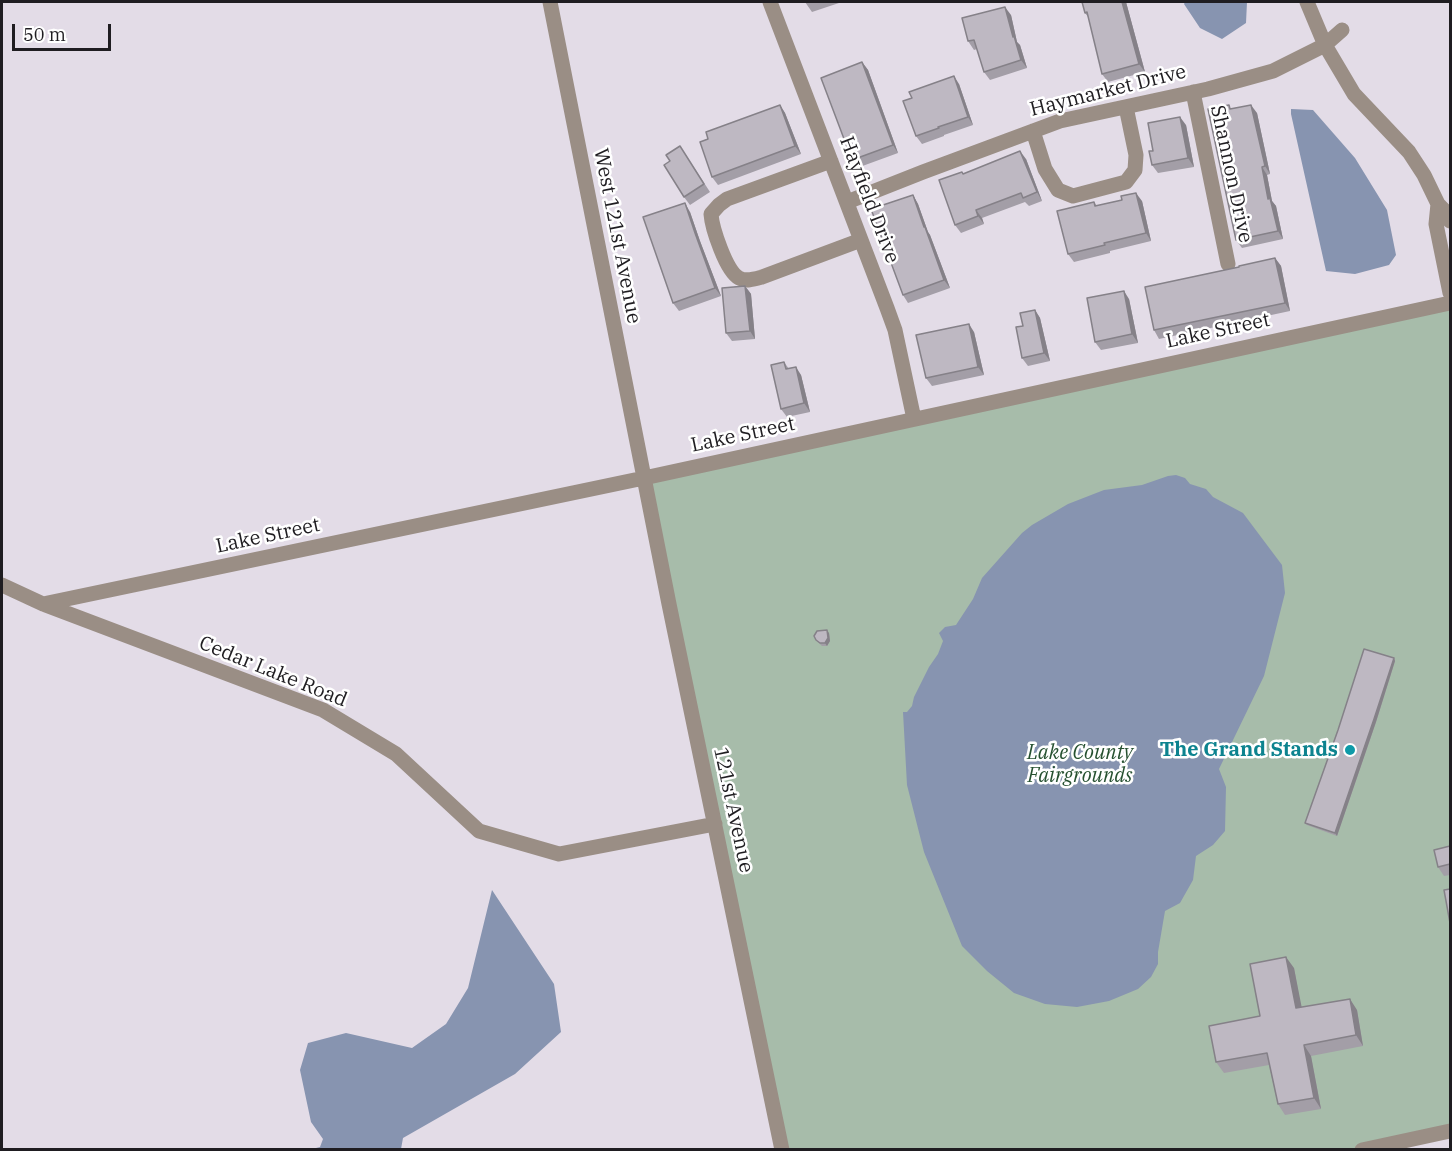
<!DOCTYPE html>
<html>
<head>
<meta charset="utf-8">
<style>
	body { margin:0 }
	#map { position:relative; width:1452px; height:1151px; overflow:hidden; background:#e3dce7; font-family:"IBM Plex Serif",serif }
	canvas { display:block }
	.frame { position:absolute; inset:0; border:3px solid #1f1d21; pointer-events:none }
	.scale { position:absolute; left:12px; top:24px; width:99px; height:27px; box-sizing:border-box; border:3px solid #1f1d21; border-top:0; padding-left:8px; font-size:18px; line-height:21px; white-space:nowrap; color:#1f1d21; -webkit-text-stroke:4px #fff; paint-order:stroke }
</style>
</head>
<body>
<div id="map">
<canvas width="1452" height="1151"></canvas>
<div class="frame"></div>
<div class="scale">50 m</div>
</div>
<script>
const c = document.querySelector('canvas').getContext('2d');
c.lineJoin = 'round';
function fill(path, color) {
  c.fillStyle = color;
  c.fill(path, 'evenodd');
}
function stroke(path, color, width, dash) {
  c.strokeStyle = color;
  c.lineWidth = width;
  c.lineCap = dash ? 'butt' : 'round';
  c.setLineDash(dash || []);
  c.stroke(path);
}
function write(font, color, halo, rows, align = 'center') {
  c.font = font + ' "IBM Plex Serif",serif';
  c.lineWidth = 5;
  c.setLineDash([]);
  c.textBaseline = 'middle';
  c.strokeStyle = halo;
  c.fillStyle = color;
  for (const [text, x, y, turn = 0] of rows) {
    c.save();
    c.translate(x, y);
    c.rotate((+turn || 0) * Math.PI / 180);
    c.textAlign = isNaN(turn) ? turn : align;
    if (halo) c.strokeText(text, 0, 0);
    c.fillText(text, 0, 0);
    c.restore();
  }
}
fill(new Path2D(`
	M1450,304V1135L1369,1150L778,1149L644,478Z`), '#a7bcaa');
fill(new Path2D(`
	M1185,2H1247L1246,23L1222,39L1200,28L1184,4Z
	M1291,109L1313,110L1355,158L1387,210L1396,255L1389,265L1355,274L1326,271L1291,114Z
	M1176,475L1185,478L1190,484L1206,489L1213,497L1243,513L1282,565L1285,593L1264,676L1219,769L1226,787L1225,831L1213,845L1196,856L1193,880L1180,903L1165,911L1158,952V964L1151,977L1138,989L1109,1001L1077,1007L1045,1004L1014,993L987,971L962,946L924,852L907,785L903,712H907L912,706L914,697L929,667L938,654L943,641L939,633L945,627L956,625L973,599L982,578L1022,533L1032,525L1068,504L1104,490L1142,485L1168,476Z
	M492,890L554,984L561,1032L515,1074L403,1138L401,1149H312L320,1147L323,1139L311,1122L300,1070L308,1043L346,1033L412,1048L446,1024L468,988Z`), '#8794b0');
stroke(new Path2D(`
	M550,2L669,604L782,1150
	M770,2L887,308L895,330L914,419
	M1307,2L1325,45L1354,94L1409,152L1424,175L1438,204L1448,214L1450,221
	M1193,92L1228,264
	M1033,131L1045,169L1058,190L1073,196L1126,182L1135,170L1136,155L1126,107
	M831,161L727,199L719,205L711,214C712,228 726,271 739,278C746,282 755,279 762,277L861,240
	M847,202L923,172L1060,121L1208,89L1273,71L1325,45L1342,30
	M1438,204L1436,224L1450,293
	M2,585L43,604L323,710L396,754L479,831L559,854L715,824
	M43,604L644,478L1450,303
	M1362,1150L1450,1131`), '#9a8e85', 15);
fill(new Path2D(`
	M805,2H842L812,12Z
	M1082,2H1126L1145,72L1108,82L1102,74L1089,18L1085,13Z
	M1011,15L1017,42L1020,45L1027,68L990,80L984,72L977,49L974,50L968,41Z
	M862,62L868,70L898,153L857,168L852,160Z
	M959,84L973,125L944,135V136L922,144L916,136Z
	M780,105L785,113L801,154L718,185L712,177L708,139Z
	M1232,109L1257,113L1270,174L1267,175L1272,201L1276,206L1283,239L1242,248L1236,240Z
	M1186,125L1194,167L1158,173L1152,165L1153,151Z
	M686,155L710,192L690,205L684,197Z
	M1026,159L1042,201L1029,206L1025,202L982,218L984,224L961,233L955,225L964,174Z
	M913,195L918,204L928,232L930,235L950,288L908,303L903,295Z
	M1142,201L1151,241L1110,251V253L1074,262L1068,254L1094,202L1097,206Z
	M690,212L700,241L721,296L679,311L673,303Z
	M1275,258L1281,266L1290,311L1159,339L1154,330L1239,267Z
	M745,286L751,294L755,339L732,341L726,333Z
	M1129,299L1138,343L1101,350L1095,342Z
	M1035,310L1040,318L1050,361L1028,366L1022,358L1023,326Z
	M974,332L984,375L932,386L926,378Z
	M784,362L789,369L801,375L810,412L787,417L781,409Z
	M829,633L830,641L827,646H822L816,640Z
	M1394,658L1395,661L1376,722L1337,836L1307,825L1305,823Z
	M1450,846V875L1444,876L1438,867Z
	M1294,968L1301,1007L1357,1010L1363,1046L1311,1056L1321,1109L1285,1115L1278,1104L1269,1065L1224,1073L1216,1062L1260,1016Z`), '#a39ea7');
fill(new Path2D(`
	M1122,2H1126L1145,72L1139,64Z
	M1005,7L1011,15L1017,42L1020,45L1027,68L1021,60L1013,37Z
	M862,62L868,70L898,153L893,145Z
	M954,76L959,84L973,125L968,117Z
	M780,105L785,113L801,154L795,146Z
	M1251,105L1257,113L1270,174L1265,166Z
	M1180,117L1186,125L1194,167L1188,158Z
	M1020,151L1026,159L1042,201L1037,192Z
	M1262,167L1267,175L1272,201L1276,206L1283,239L1278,231L1268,199Z
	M1136,193L1142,201L1151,241L1146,233Z
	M913,195L918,204L928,232L930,235L950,288L944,280L924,227Z
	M685,203L690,212L700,241L721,296L715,288L695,233Z
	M976,210L982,218L984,224L978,216Z
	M1275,258L1281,266L1290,311L1285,303Z
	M745,286L751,294L755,339L750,331Z
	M1124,291L1129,299L1138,343L1132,334Z
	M1035,310L1040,318L1050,361L1044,353Z
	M969,324L974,332L984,375L978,367Z
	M796,367L801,375L810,412L804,403Z
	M827,630L829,633L830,641L827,646L825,643Z
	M1394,658L1395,661L1376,722L1337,836L1335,833Z
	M1286,957L1294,968L1304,1019L1296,1008Z
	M1350,999L1357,1010L1363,1046L1356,1035Z
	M1304,1045L1311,1056L1321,1109L1314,1098Z`), '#858188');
const building = new Path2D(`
	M1082,2H1122L1139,64L1102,74L1087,12L1085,13Z
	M1005,7L1013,37L1014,36L1021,60L984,72L974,40L968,41L962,18Z
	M862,62L893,145L852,160L821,78Z
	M954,76L968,117L938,127L939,128L916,136L903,101L912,98L909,92Z
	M780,105L795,146L712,177L700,142L708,139L706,132Z
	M1229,105L1230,109L1251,105L1265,166L1262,167L1268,199L1270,198L1278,231L1236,240L1208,109Z
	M1180,117L1188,158L1152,165L1149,151H1153L1148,123Z
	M680,146L704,184L684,197L664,165L670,161L666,155Z
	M1020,151L1037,192L1023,198L1021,193L976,210L978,216L955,225L939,180L962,172L963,174Z
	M1136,193L1146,233L1104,243L1105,245L1068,254L1057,211L1094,202L1095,206L1122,200L1121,196Z
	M913,195L924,227H925L944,280L903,295L871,209Z
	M685,203L695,233L715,288L673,303L643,217Z
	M1275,258L1285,303L1154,330L1145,287L1239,267V266Z
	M745,286L750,331L726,333L722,288Z
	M1124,291L1132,334L1095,342L1087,298Z
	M1035,310L1044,353L1022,358L1016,327L1023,326L1020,313Z
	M969,324L978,367L926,378L916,335Z
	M784,362L786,369L796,367L804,403L781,409L771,365Z
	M827,630L828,638L825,643H820L816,640L814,636L817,631Z
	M1364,649L1394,658L1374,719L1335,833L1305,823L1338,730Z
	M1450,846V864L1438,867L1434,850Z
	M1450,889V923L1444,890Z
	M1286,957L1296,1008L1350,999L1356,1035L1304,1045L1314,1098L1278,1104L1267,1053L1216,1062L1209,1026L1260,1016L1250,964Z`);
fill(building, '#beb8c2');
stroke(building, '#858188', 1.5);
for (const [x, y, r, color] of [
	[1350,750,6,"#0f9aa8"]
]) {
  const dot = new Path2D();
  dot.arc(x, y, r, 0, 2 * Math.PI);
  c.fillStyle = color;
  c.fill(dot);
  stroke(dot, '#fff', 2);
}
write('20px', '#1f1d21', '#fff', [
	["Haymarket Drive",1108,91,-14],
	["Shannon Drive",1231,174,78],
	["Hayfield Drive",869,200,69],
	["West 121st Avenue",617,236,79],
	["Lake Street",1218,331,-12],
	["Lake Street",743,435,-12],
	["Lake Street",268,536,-12],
	["Cedar Lake Road",273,672,22],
	["121st Avenue",733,810,78]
]);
write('bold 20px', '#0d838f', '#fff', [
	["The Grand Stands",1338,750]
], 'right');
write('italic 20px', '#265130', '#fff', [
	["Lake County",1080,753],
	["Fairgrounds",1080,776]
]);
</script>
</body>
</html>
